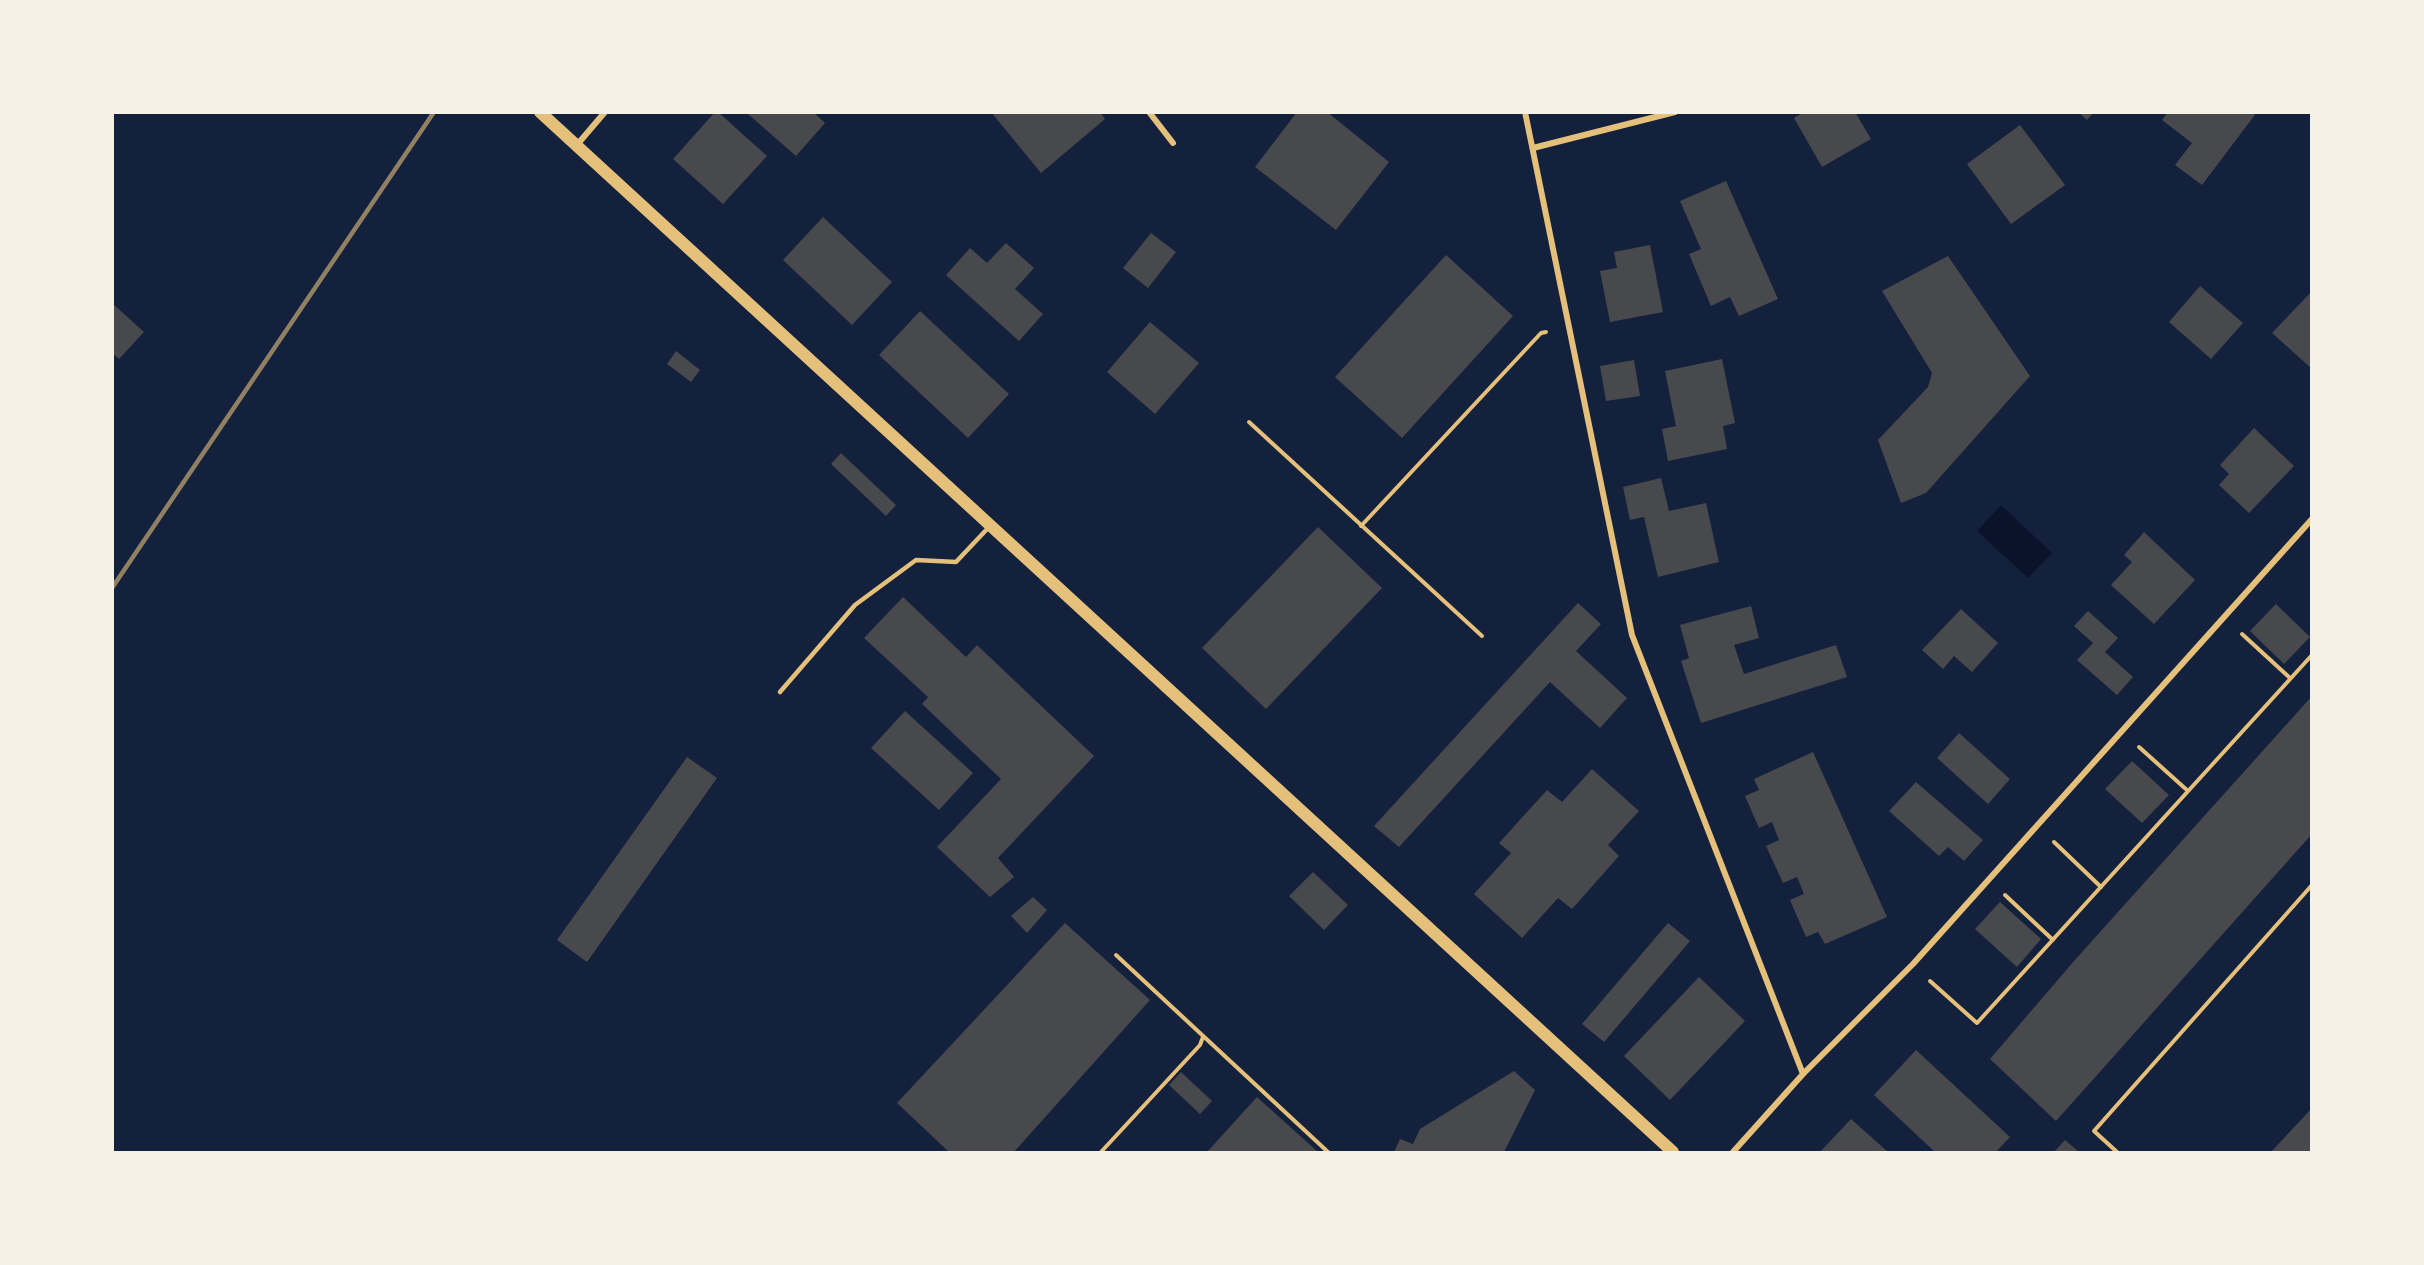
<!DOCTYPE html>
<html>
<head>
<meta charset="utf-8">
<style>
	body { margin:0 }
	#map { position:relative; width:2424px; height:1265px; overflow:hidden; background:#14213d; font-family:"Exo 2",sans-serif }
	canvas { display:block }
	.frame { position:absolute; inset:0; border:114px solid #f6f1e7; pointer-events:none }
</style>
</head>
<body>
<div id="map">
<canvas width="2424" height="1265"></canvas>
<div class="frame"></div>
</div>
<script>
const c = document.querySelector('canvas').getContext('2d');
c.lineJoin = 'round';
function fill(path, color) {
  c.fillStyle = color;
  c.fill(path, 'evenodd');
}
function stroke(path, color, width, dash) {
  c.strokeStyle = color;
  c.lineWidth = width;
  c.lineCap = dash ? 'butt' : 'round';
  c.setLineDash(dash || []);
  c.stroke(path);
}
fill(new Path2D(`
	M2001,505L2052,553L2028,578L1977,531Z`), '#0b132b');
fill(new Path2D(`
	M715,112H718L767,156L723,204L673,159Z
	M750,112H813L825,123L796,156L748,114Z
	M991,112H1100L1105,119L1041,173Z
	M1297,112H1327L1389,162L1336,230L1255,167Z
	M1804,112H1855L1871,139L1822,167L1794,118Z
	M2078,112H2094L2087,120Z
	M2168,112H2257L2202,185L2175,165L2192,143L2162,120Z
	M2020,125L2065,185L2011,224L1967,164Z
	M1726,181L1778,299L1739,316L1730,297L1711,306L1689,254L1701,249L1680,201Z
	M823,217L892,282L852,325L783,260Z
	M1151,233L1176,252L1148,288L1123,268Z
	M1006,243L1034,268L1015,289L1043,314L1019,341L946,275L970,248L987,263Z
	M1650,245L1663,312L1610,322L1600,271L1617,268L1614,252Z
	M1446,255L1513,316L1402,438L1335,377Z
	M1948,256L2030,376L1926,493L1901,503L1878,440L1928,387L1932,373L1882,291Z
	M2200,286L2243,323L2211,359L2169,322Z
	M2312,291V369L2272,333Z
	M112,303L144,332L119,359L112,353Z
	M920,311L1009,394L968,438L879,355Z
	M1150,322L1199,363L1155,414L1107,372Z
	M676,351L700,370L691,382L667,364Z
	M1722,359L1735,423L1723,426L1727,449L1668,461L1662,429L1676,426L1665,371Z
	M1634,360L1640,396L1606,401L1600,366Z
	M2254,428L2294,466L2249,513L2219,485L2229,474L2220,465Z
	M841,453L896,505L886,516L831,464Z
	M1661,478L1669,511L1706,503L1719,562L1658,577L1644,517L1630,520L1623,487Z
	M1318,527L1382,588L1266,709L1202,648Z
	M2144,532L2195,580L2154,624L2111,585L2132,562L2124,555Z
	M903,597L966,657L977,645L1094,756L998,858L1014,877L990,897L937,847L1001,779L922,704L928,697L864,638Z
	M1578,603L1601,624L1576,651L1627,698L1600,728L1550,682L1399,847L1374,826Z
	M2276,604L2310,637L2284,664L2250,631Z
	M1751,606L1759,638L1734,645L1744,674L1836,645L1847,677L1701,723L1681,661L1689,658L1680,625Z
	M1961,609L1998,643L1972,672L1954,656L1943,669L1922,650Z
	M2088,611L2118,638L2105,652L2133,677L2117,695L2077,660L2093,643L2074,626Z
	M2312,696V834L2056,1121L1990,1059L2074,961Z
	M905,711L973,773L939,810L871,748Z
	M1959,733L2010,779L1988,804L1937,758Z
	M1813,752L1887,917L1825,944L1818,932L1806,937L1790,900L1804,894L1797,877L1783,883L1766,846L1779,840L1772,822L1759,828L1745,796L1759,790L1754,779Z
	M687,757L717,778L587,962L557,940Z
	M2132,761L2169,795L2142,823L2105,789Z
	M1592,769L1639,811L1608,845L1619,856L1572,909L1558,898L1522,938L1474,894L1511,853L1499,843L1547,790L1562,802Z
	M1916,782L1983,840L1964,861L1948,847L1939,856L1889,811Z
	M1313,872L1348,905L1324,930L1289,896Z
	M1033,897L1047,910L1027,933L1011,916Z
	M2000,902L2041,939L2017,967L1975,929Z
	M1065,923L1150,1000L1014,1152H949L897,1103Z
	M1668,923L1690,941L1604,1042L1582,1024Z
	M1699,977L1745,1021L1670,1100L1624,1056Z
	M1916,1050L2010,1137L1996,1152H1935L1874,1095Z
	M1514,1071L1535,1090L1504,1152H1394L1400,1139L1413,1144L1420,1129Z
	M1181,1072L1212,1101L1200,1114L1169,1085Z
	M1257,1097L1298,1134L1318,1152H1207Z
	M2312,1108V1152H2271Z
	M1851,1119L1888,1152H1820Z
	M2065,1140L2079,1152H2054Z`), '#48494c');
stroke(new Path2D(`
	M1249,422L1482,636
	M1361,526L1541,333L1546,332
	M2242,634L2290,678
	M2139,747L2188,791
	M2054,842L2101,887
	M2005,895L2053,940
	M1116,955L1328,1152
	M1930,981L1977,1023L2312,655
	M1101,1152L1200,1045L1203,1037
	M2117,1152L2094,1131L2312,885`), '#e5c07b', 4);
stroke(new Path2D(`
	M780,692L855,605L916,560L956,562L989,527`), '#e5c07b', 4.5);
stroke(new Path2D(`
	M1149,112L1173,143
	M1525,112L1632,635L1803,1074
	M576,146L605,112
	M1533,148L1675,112
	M1733,1152L1803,1074L1913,964L2312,519`), '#e5c07b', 6);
stroke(new Path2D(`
	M540,112L1673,1152`), '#e5c07b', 12);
stroke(new Path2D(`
	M112,588L434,112`), '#918062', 4.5);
</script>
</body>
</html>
